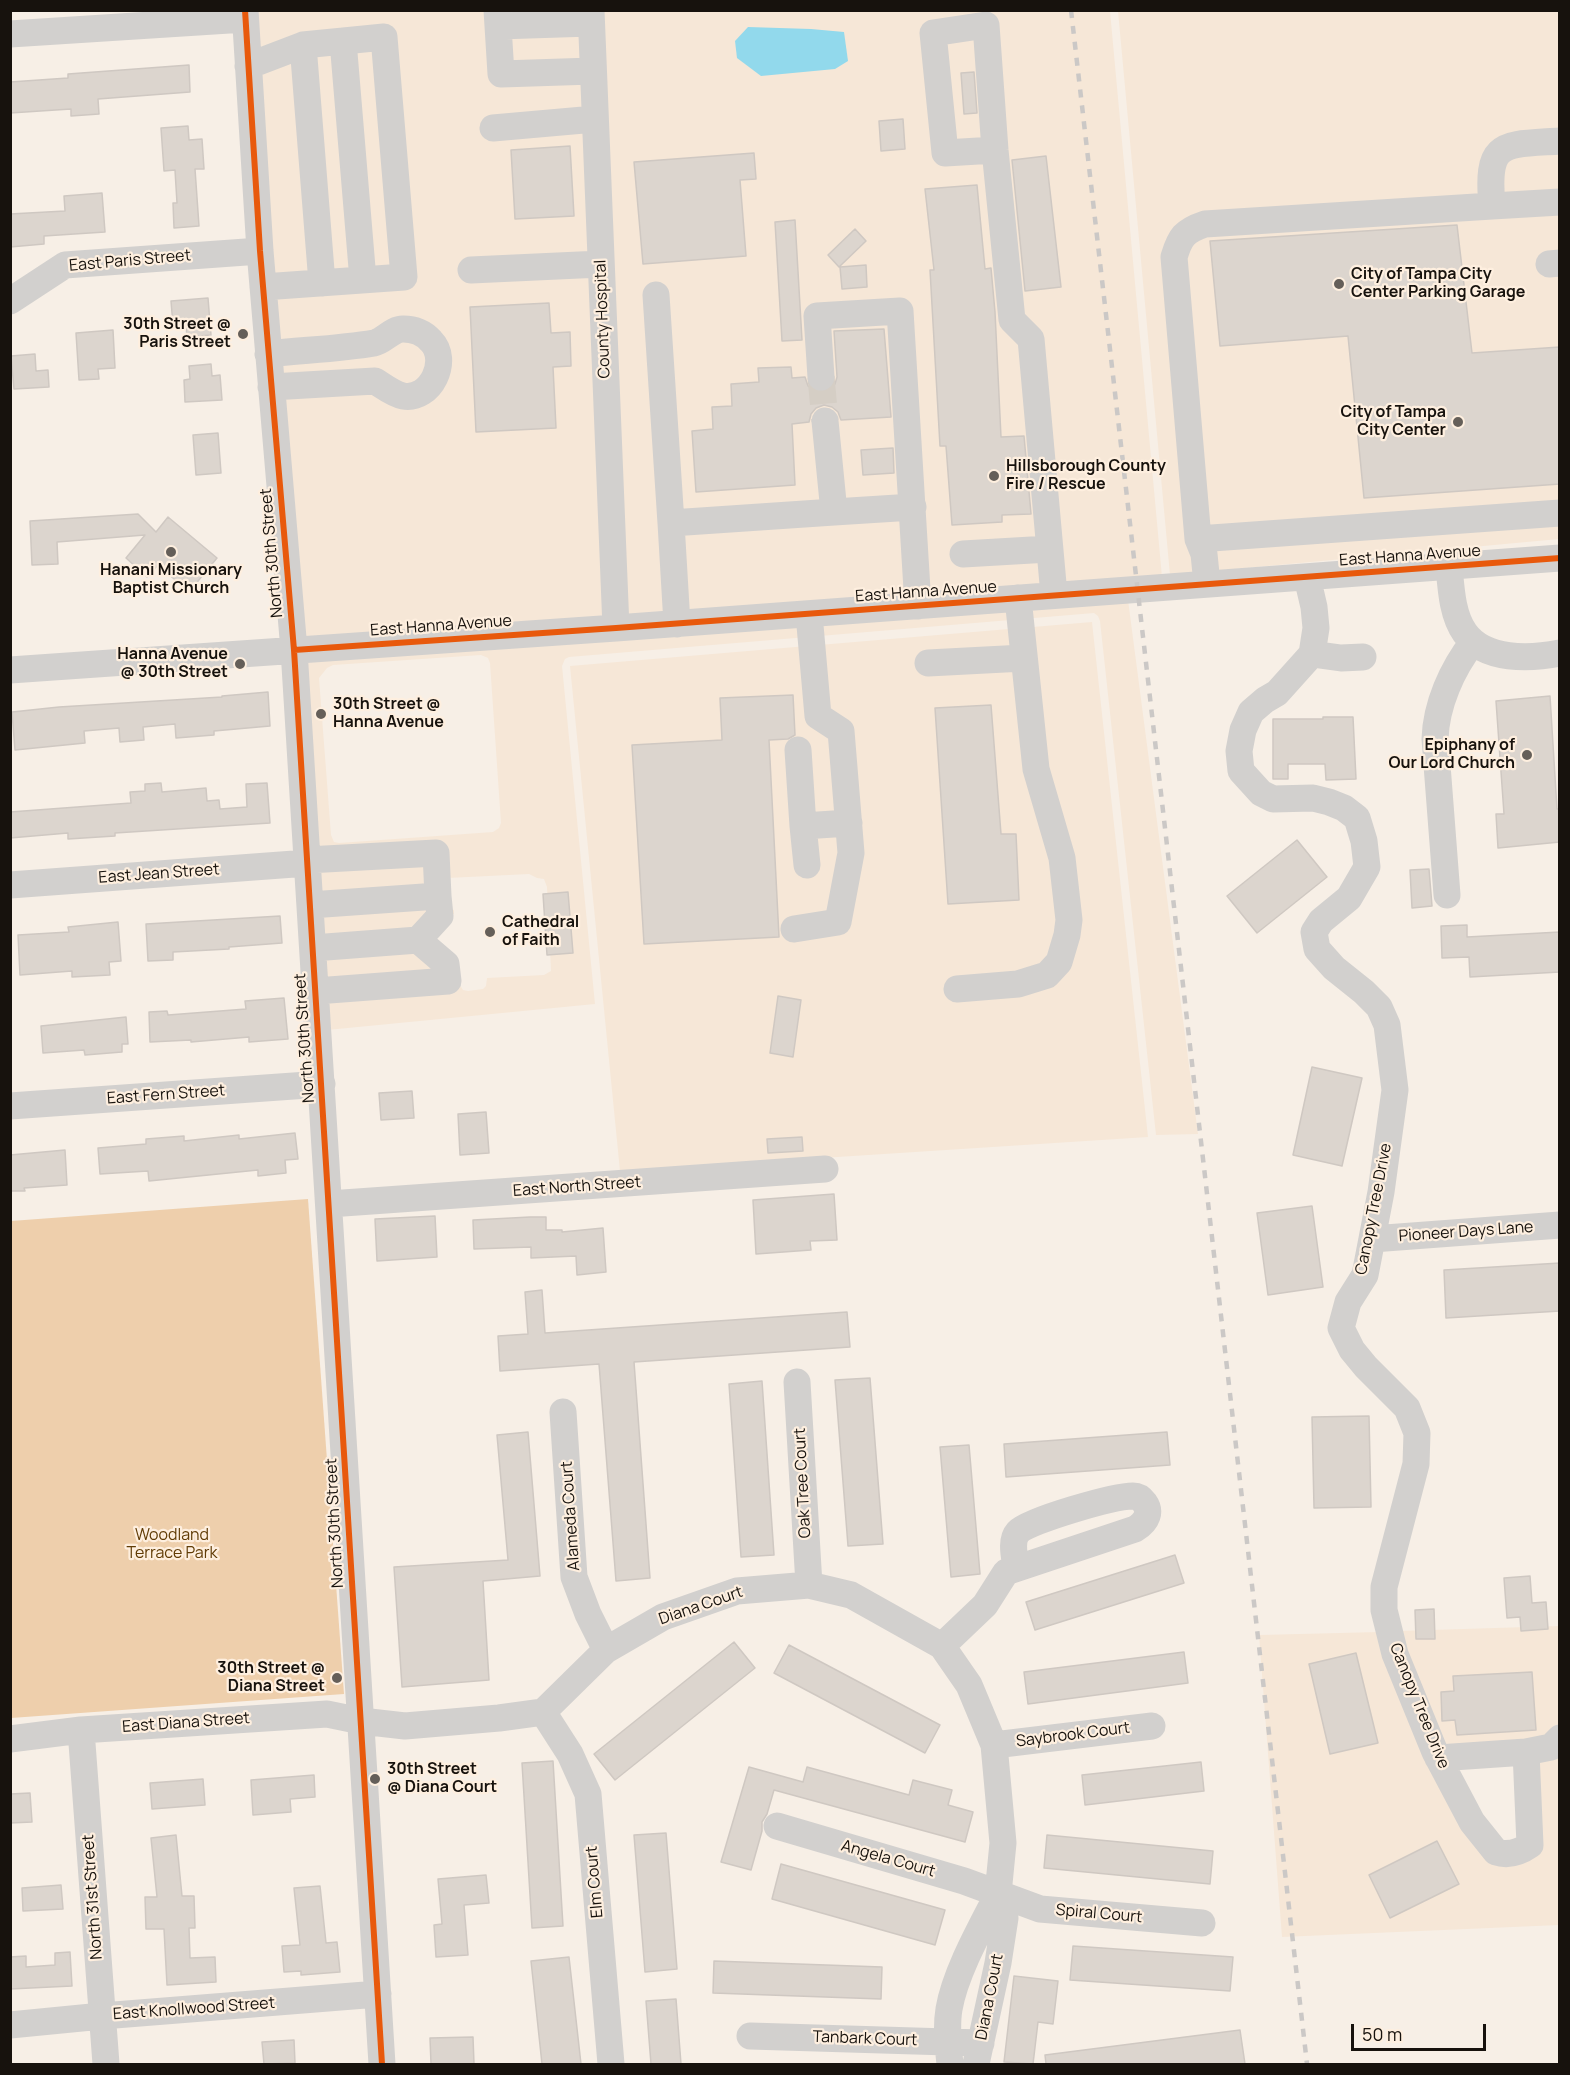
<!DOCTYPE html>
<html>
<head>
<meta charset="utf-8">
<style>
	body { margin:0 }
	#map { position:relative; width:1570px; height:2075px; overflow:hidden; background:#f7efe6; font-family:Manrope,sans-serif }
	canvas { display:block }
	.frame { position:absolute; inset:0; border:12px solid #17120d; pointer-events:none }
	.scale { position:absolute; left:1351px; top:2024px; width:135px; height:27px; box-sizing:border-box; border:3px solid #17120d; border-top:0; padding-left:8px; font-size:18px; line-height:21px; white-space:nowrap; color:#17120d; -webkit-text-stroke:4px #feefdf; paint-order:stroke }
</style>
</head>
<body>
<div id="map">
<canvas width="1570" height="2075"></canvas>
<div class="frame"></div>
<div class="scale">50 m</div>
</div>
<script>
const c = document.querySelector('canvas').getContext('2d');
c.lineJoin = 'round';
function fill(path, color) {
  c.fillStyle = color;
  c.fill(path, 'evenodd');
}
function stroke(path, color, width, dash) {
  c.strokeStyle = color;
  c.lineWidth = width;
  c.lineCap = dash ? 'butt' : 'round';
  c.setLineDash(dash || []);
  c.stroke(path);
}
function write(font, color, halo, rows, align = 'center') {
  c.font = font + ' Manrope,sans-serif';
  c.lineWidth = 4.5;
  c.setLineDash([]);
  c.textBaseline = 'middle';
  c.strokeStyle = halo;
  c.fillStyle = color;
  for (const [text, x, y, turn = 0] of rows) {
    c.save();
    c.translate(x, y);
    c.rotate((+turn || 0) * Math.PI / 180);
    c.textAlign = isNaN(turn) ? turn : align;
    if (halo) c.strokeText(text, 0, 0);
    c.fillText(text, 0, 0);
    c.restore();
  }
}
fill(new Path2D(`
	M254,11H581L607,618L302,639Z
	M600,11H1110L1162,577L625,617Z
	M1118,11H1559V539L1170,575Z
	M1128,600L1198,1134L1156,1135L1100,621L1098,616L1094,613L569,657L565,659L562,666L595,1004L327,1030L303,660ZM481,655L488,658L490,663L501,823L499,828L493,832L339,843L334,842L331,835L319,678L327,668L333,665ZM529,874L537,878L544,879L547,887L551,971L544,975L487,978L486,986L483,989L468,991L463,990L427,933L444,916L454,914V910L448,909V878Z
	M1092,622L1148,1137L620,1171L570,666Z
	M1559,1626V1724L1547,1737L1443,1747L1399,1631Z
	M1380,1632L1429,1761L1522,1862L1536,1760L1559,1752V1925L1282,1937L1259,1635Z`), '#f6e7d7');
fill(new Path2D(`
	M308,1199L344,1694L11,1718V1221Z`), '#eecfac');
fill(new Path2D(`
	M748,27L811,29L844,32L848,61L835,69L761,76L737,58L735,41Z`), '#92d9ec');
const building = new Path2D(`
	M189,65L190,92L98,99L99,114L71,116V109L10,113V82L68,78V74Z
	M974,72L977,113L964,114L961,73Z
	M903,119L905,149L881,151L879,121Z
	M188,126L189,140L202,139L204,169H195L199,226L174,228L173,203H177L175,170L164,171L161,128Z
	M570,146L574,216L515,219L511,150Z
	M754,153L756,179L740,180L746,256L643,264L634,162Z
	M1046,156L1061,287L1025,291L1012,160Z
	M977,185L985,269L991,268L995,312L1001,437L1024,436L1031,514L1002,515V522L952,525L946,446H940L930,270H934L925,189Z
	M102,193L105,232L44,236V244L10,247V214L65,211L64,196Z
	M795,220L802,340L782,341L775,222Z
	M1457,225L1472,353L1560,347V484L1364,498L1348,336L1220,346L1210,241Z
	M855,229L866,241L839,267L828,255Z
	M866,265L867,287L842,289L840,267Z
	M208,298L211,335L187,337L186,325H173L171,301Z
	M549,303L551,333L570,332L571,366L553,367L556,428L476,432L470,307Z
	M884,329L891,417L841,420L838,412L832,407L824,405L816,408L811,414L809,422L792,424L795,485L696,492L692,431L713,429L712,407L732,406L731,384L759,382L758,368L791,367L792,378L805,377L808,386L815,391L821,393L829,390L835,384L837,377L834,331Z
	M113,330L115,368L98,369L99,379L79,380L76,333Z
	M35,354L36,371L48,370L49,387L14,389L11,356Z
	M211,364L212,376L220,375L222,400L185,402L184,380L190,379L189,366Z
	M218,433L221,473L196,475L193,435Z
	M893,448L894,473L863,475L861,450Z
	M138,514L156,532L168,517L217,558L189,592L158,565L147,577L126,558L145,535L57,542L58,564L32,565L30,521Z
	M268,692L270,726L214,731V735L176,738L175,724L143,727L144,740L120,742L119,728L84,731L85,743L15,750L12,712L59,707L222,697V696Z
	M793,695L795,735L788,739L769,740L779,937L644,944L632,745L722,740L720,698Z
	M1550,696L1557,809H1560V842L1498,848L1496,814H1504L1496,701Z
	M991,705L1001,834H1016L1019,900L948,904L935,708Z
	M1323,717H1353L1356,779L1326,780L1325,764H1288V779H1273V719H1323Z
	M161,783L162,792L206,788L207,801L219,800L220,809L247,807L246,784L267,783L270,823L115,833V836L68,839V833L10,838V812L131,803L130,792L145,791V784Z
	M1297,840L1327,877L1257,933L1227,896Z
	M1429,869L1432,906L1412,908L1410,870Z
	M568,892L573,953L547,955L543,894Z
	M280,916L282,943L229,947V949L173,952V960L148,961L146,924Z
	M118,922L121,961L109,962L110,975L72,977V971L20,975L18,935L69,932L68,927Z
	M1467,925V937L1560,932V972L1470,977L1469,957L1442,958L1441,926Z
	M778,996L801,1000L793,1057L770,1053Z
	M284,998L288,1039L249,1042V1037L191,1042V1040L150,1042L149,1012L167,1011L168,1015L246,1009L245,1001Z
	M126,1017L128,1044H122V1052L85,1055L84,1050L43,1053L41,1026Z
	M1312,1067L1362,1078L1342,1166L1293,1155Z
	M412,1091L414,1118L381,1120L379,1093Z
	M486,1112L489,1153L460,1155L458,1114Z
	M295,1133L298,1159L285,1160L286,1173L258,1176V1170L149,1181L148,1171L100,1174L98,1148L146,1144V1139L184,1136V1141L239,1135V1139Z
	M802,1137L803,1151L768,1153L767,1139Z
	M65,1150L67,1185L24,1188L25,1191H10V1155Z
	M834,1194L837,1240L810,1241L811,1250L756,1254L753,1200Z
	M1312,1206L1323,1287L1268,1295L1257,1213Z
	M435,1216L437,1257L377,1261L375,1219Z
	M530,1217H546V1230H562V1232L603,1228L606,1272L577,1275L576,1256L531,1258V1247L474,1249L473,1220Z
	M1560,1263V1311L1446,1318L1444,1270Z
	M542,1290L545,1333L847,1312L850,1347L634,1362L650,1578L616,1581L599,1364L500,1371L498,1336L528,1334L525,1292Z
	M870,1378L883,1544L848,1546L835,1380Z
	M762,1381L774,1555L741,1557L729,1384Z
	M1369,1416L1371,1507L1314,1508L1312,1417Z
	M528,1432L540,1576L483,1581L489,1680L402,1687L394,1567L508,1560L497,1435Z
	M1167,1432L1170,1465L1006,1477L1004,1444Z
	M969,1445L980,1574L951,1577L940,1447Z
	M1175,1555L1184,1583L1035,1630L1026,1602Z
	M1530,1576L1532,1603L1546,1602L1548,1629L1521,1631L1520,1617L1507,1618L1504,1578Z
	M1434,1609L1435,1639H1416L1415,1610Z
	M734,1642L755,1668L615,1780L594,1754Z
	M789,1645L940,1725L925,1753L774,1673Z
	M1184,1652L1188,1683L1028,1704L1024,1672Z
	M1356,1653L1378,1743L1330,1754L1309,1664Z
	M1532,1672L1536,1730L1457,1735L1455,1720L1442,1721L1441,1692L1454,1691L1453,1676Z
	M553,1761L563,1926L532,1928L522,1763Z
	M1201,1762L1204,1791L1085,1805L1082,1775Z
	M749,1767L803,1782L807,1767L909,1795L913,1780L952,1790L948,1805L973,1812L965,1842L774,1790L767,1814L762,1822V1831L751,1870L721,1862Z
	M314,1775L315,1797L290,1799L291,1812L253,1815L251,1780Z
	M203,1779L205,1805L152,1809L150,1783Z
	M30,1793L32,1822L10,1823V1794Z
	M666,1833L677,1969L645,1972L634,1835Z
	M176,1835L182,1896H194L195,1928H189L190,1958L215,1957L216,1982L167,1985L164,1929H146L145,1897H157L151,1838Z
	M1047,1835L1213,1851L1210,1884L1044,1868Z
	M1437,1841L1459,1884L1390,1918L1369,1875Z
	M781,1864L945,1910L935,1945L772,1899Z
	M486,1875L489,1903L464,1905L468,1955L436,1957L434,1925L442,1924L438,1879Z
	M61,1885L63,1909L23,1911L22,1888Z
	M320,1886L326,1943L337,1942L340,1972L301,1975V1971L284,1972L282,1946L300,1945L294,1888Z
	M1073,1946L1233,1957L1230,1991L1070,1980Z
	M70,1952L72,1986L10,1989V1957L26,1956V1967L55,1965V1953Z
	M569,1957L581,2064H542L531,1961Z
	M714,1961L882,1967L881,1999L713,1993Z
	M1014,1976L1058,1981L1053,2024L1038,2022L1033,2064L1004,2062Z
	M676,1999L681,2064H651L646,2001Z
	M1240,2030L1245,2064H1046L1045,2055Z
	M473,2037L474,2064H431L430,2038Z
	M294,2040L295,2063L264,2064L262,2042Z`);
fill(building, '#dcd5ce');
stroke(building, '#cfc8c2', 1.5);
stroke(new Path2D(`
	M821,377L825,421`), '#d5cec5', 27, [27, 14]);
stroke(new Path2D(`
	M245,10L260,251L294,650L382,2064
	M497,10L501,74L593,71
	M591,10L616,628
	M498,26L591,23
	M10,34L245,19
	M343,41L363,280
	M303,45L322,283
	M248,66L303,45L384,37L404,277L263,287
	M493,128L595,119
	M1560,141C1502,145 1486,140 1492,206L1560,202
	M995,150L945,153L933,33L986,25L995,150L1012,320L1031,339L1054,595
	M1549,264L1560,263
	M471,270L601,264
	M656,295L671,523
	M10,301L65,265L260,251
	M268,354C303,350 339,349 374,343C384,341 392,329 403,329C414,329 424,333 431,341C450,360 431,401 403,396C393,394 383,386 375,381L271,387
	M821,377L817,316L900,311L918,606
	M834,512L913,507
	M1198,539L1560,513
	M963,554L1049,549
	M1449,566C1451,588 1452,615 1465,633C1485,661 1530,659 1560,653
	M1307,577L1314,607L1316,628L1312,654L1277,693L1265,700L1251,712L1243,730L1239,751L1241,771L1261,793L1273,799L1313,798L1329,802L1344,808L1357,818L1364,841L1367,867L1349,898L1321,921L1314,932L1317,949L1334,968L1364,992L1379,1007L1387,1025L1395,1090L1381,1192L1365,1275L1348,1302L1341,1328L1352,1350L1366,1367L1407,1408L1417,1433L1416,1464L1384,1587V1610L1395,1654L1435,1752L1472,1822L1496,1852C1508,1856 1520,1852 1530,1845L1526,1752
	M1207,584L1204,554L1198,539L1174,257C1180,237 1184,231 1205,224L1492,206
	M677,624L671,523L834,512L825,421
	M1312,654L1341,658L1363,657
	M928,663L1024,658
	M10,670L616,628L1560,558
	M798,750L803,826L849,823
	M803,826L807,865
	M307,860L436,853L438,896L310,905
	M10,885L308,863
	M1447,895L1435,739C1436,705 1452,669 1473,642
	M794,929L838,922L851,853L841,731L818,716L809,614
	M418,940L440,916L438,896
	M313,948L418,940L446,964L448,981L316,991
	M957,989L1018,984L1047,975L1059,962L1067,935L1069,920L1062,858L1036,769L1018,598
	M10,1106L322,1084
	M329,1204L825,1169
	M1372,1239L1560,1225
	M797,1382L809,1585
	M563,1412L574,1577L588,1614L606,1650
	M942,1646L985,1605L1006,1572L1135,1529C1140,1526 1145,1522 1147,1516C1150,1507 1142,1496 1133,1496C1114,1496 1030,1520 1018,1532C1010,1541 1015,1558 1016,1568
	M543,1712L570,1754L588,1794L611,2064
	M81,1730L106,2064
	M10,1739L81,1730L327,1714L361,1721L405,1726L499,1718L543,1712L606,1650L663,1617L737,1591L809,1585L851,1595L942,1646L969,1685L994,1745L1003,1843L998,1894L1005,1918L998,1963L976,2064
	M994,1745L1152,1726
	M1438,1758L1526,1752L1551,1747L1560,1738
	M777,1826L964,1881L1040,1909L1202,1923
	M10,2025L102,2016L378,1994
	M750,2036L981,2043
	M950,2064C948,2046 946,2027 949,2009C955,1973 981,1927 998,1894`), '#d2d0ce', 27);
stroke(new Path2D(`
	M1071,10L1307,2064`), '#cbc8c6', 4.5, [8, 8]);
stroke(new Path2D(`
	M245,10L260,251L294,650L382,2064
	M294,650L616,628L1560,558`), '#e8590c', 6);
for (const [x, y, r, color] of [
	[1339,284,6,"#655f59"],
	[243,334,6,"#655f59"],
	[1458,422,6,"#655f59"],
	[994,476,6,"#655f59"],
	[171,552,6,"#655f59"],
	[240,664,6,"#655f59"],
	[321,714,6,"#655f59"],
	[1527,755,6,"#655f59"],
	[490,932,6,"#655f59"],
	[337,1678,6,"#655f59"],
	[375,1779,6,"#655f59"]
]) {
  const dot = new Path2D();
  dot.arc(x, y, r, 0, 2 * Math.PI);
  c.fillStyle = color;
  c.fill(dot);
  stroke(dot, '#feefdf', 2);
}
write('16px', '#17120d', '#feefdf', [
	["East Paris Street",130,261,-5],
	["County Hospital",603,319,-92],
	["North 30th Street",272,553,-95],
	["East Hanna Avenue",1410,556,-4],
	["East Hanna Avenue",926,592,-4],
	["East Hanna Avenue",441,626,-4],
	["East Jean Street",159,874,-4],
	["North 30th Street",305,1038,-94],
	["East Fern Street",166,1095,-4],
	["East North Street",577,1187,-4],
	["Canopy Tree Drive",1374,1209,-79],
	["Pioneer Days Lane",1466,1232,-4],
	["Oak Tree Court",803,1483,-93],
	["Alameda Court",571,1516,-94],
	["North 30th Street",335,1523,-93],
	["Diana Court",701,1606,-19],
	["Canopy Tree Drive",1419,1706,68],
	["East Diana Street",186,1723,-4],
	["Saybrook Court",1073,1735,-7],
	["Angela Court",888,1859,16],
	["Elm Court",595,1882,-95],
	["North 31st Street",93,1897,-94],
	["Spiral Court",1099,1914,5],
	["Diana Court",990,1997,-79],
	["East Knollwood Street",194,2009,-4],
	["Tanbark Court",865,2039,2]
]);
write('bold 16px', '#17120d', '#feefdf', [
	["City of Tampa City",1351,275],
	["Center Parking Garage",1351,293],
	["30th Street @",231,325,"right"],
	["Paris Street",231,343,"right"],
	["City of Tampa",1446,413,"right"],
	["City Center",1446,431,"right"],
	["Hillsborough County",1006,467],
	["Fire / Rescue",1006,485],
	["Hanani Missionary",171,571,"center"],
	["Baptist Church",171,589,"center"],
	["Hanna Avenue",228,655,"right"],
	["@ 30th Street",228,673,"right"],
	["30th Street @",333,705],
	["Hanna Avenue",333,723],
	["Epiphany of",1515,746,"right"],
	["Our Lord Church",1515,764,"right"],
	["Cathedral",502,923],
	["of Faith",502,941],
	["30th Street @",325,1669,"right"],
	["Diana Street",325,1687,"right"],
	["30th Street",387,1770],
	["@ Diana Court",387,1788]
], 'left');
write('16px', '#613c06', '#feefdf', [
	["Woodland",172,1536],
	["Terrace Park",172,1554]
]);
</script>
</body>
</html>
